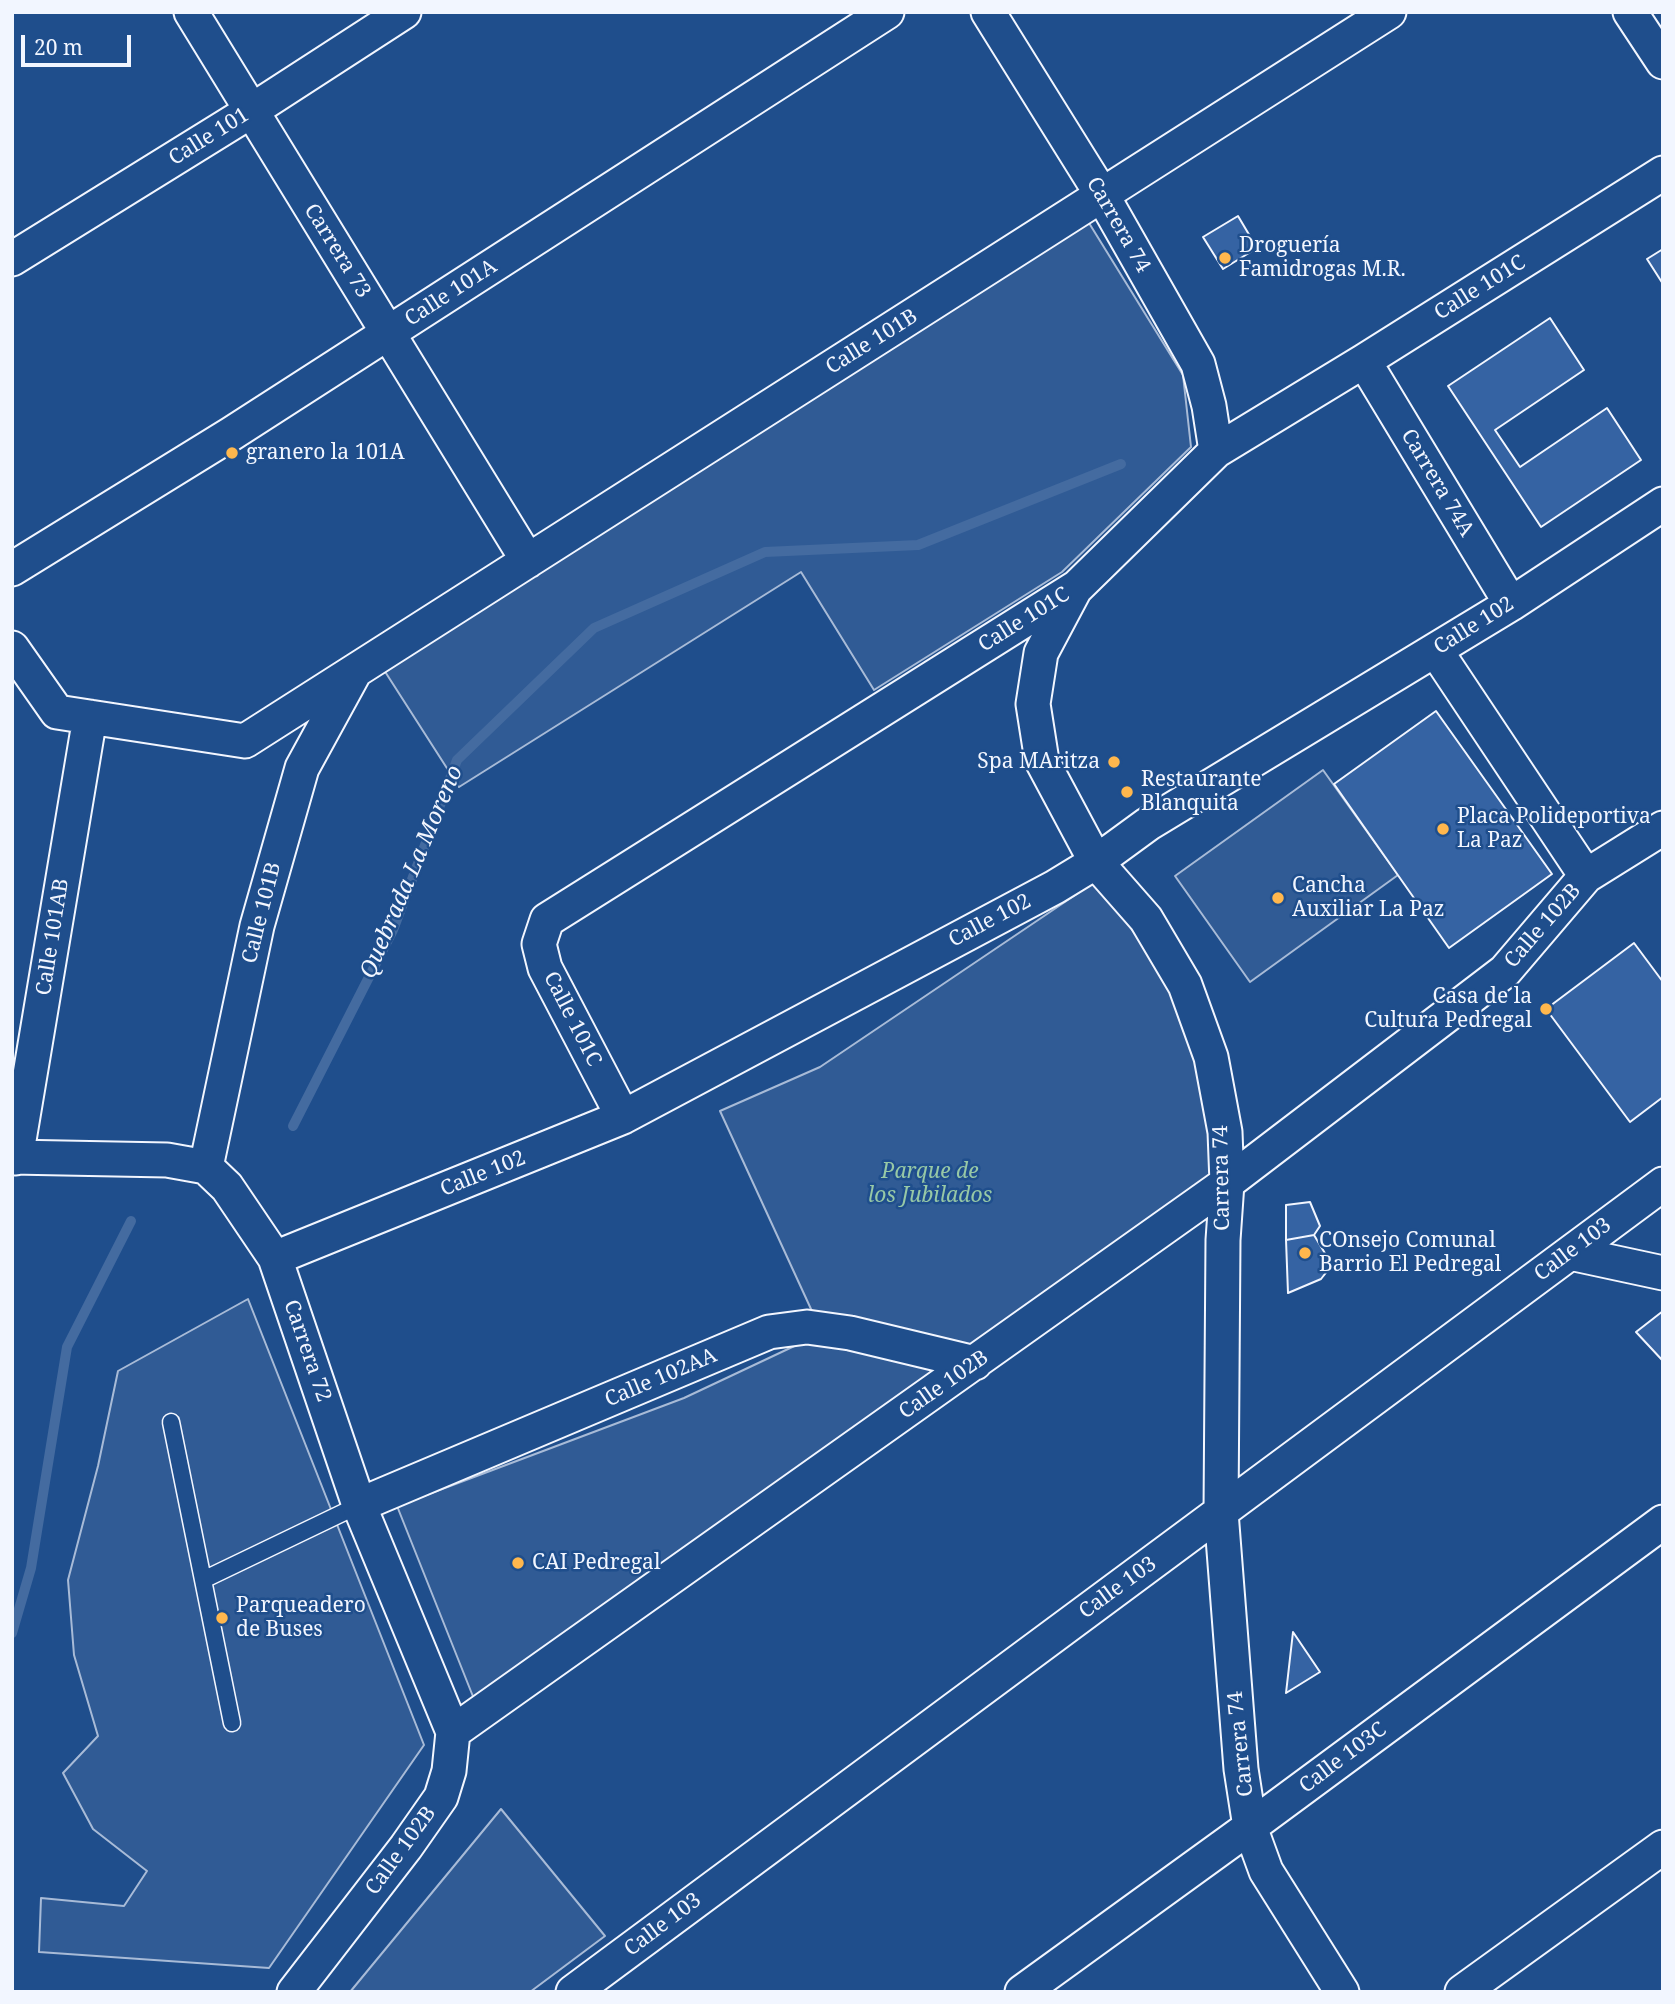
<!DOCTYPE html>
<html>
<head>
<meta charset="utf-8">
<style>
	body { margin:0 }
	#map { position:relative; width:1675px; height:2004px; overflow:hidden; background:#1f4e8c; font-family:"Noto Serif",serif }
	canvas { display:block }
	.frame { position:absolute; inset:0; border:14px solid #f2f6ff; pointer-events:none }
	.scale { position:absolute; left:21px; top:35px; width:110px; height:32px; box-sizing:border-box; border:4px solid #f2f6ff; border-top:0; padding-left:9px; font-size:21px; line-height:24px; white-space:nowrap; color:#f2f6ff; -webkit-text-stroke:5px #1f4e8c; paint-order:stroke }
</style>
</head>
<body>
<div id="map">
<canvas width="1675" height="2004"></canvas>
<div class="frame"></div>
<div class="scale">20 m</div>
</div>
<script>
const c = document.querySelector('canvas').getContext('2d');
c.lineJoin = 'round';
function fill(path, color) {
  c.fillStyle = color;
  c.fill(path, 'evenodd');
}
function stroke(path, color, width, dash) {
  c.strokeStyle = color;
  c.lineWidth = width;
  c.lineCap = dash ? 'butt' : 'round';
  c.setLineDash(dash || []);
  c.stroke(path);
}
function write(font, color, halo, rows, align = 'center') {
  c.font = font + ' "Noto Serif",serif';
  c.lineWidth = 5;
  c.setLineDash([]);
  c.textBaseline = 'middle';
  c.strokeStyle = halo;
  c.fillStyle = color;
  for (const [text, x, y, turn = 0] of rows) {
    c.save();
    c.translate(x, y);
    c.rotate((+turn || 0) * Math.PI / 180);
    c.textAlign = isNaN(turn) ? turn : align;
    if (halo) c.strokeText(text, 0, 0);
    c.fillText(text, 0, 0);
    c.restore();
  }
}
const built = new Path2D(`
	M1089,223L1183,375L1191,447L1062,572L874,690L801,572L459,787L384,670Z
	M1323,770L1398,875L1250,982L1175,876Z
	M1096,881L1167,977L1197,1030L1214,1172L476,1704L397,1506L684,1398L822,1333L720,1111L820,1067Z
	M248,1299L424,1745L269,1968L39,1952L41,1898L124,1906L147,1871L93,1829L63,1773L98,1736L74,1655L68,1580L98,1466L118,1371Z
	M501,1809L605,1936L530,1992H350Z`);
fill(built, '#305b95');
stroke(built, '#a8bbd7', 2);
stroke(new Path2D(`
	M293,1126L393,930L457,760L594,628L765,552L918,545L1121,464
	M12,1633L31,1568L67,1347L131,1221`), '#446ba0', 10);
const building = new Path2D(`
	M1238,216L1257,248L1223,269L1203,237Z
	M1663,249V284L1647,259Z
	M1550,318L1584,370L1495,430L1520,467L1607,408L1641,460L1541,527L1448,386Z
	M1436,711L1552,874L1449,948L1334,784Z
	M1634,943L1663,982V1097L1630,1122L1546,1009Z
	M1310,1202L1320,1226L1314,1235L1286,1240V1205Z
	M1314,1235L1332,1265L1321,1279L1288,1293L1286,1240Z
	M1663,1311V1361L1636,1332Z
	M1293,1632L1320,1672L1286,1693Z`);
fill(building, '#3563a3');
stroke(building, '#f2f6ff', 2);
const service = new Path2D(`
	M171,1422L232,1723
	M203,1580L359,1505`);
const minor = new Path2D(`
	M191,12L528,561
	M988,12L1102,195L1198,364L1209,406L1216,451
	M1630,12L1663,62
	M12,259L251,111L404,12
	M1364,361L1511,604
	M12,569L231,434L887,12
	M1075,589L1041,653L1033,704L1042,761L1096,862L1146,919L1185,985L1211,1057L1225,1132L1227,1183L1223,1240L1221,1512L1241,1769L1250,1827L1266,1871L1342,1992
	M12,648L57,712L245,741L1389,12
	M1436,651L1586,876
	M623,1117L545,968L539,944L547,920L1077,587L1216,451L1364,361L1663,173
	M12,1157L167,1160L206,1167L227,1187L275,1258L359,1505L453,1732L449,1771L441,1797L406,1847L294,1992
	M16,1158L90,717
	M206,1167L257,926L302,768L354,673
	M1570,1253L1663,1273
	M275,1258L623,1117L1055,887L1096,862L1148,824L1511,604L1663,504
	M359,1505L769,1332L807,1327L850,1333L975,1363
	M453,1732L1227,1183L1505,971L1586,876L1663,828
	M573,1992L1663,1184
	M1022,1992L1250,1827L1663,1522
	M1462,1992L1663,1847`);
stroke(service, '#f2f6ff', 19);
stroke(minor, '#f2f6ff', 37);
stroke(service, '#1f4e8c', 16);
stroke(minor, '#1f4e8c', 33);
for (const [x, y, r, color] of [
	[1225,258,7,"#ffb74d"],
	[232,453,7,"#ffb74d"],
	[1114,762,7,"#ffb74d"],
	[1127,792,7,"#ffb74d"],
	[1443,829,7,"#ffb74d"],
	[1278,898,7,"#ffb74d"],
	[1546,1009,7,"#ffb74d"],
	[1305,1253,7,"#ffb74d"],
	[518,1563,7,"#ffb74d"],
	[222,1618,7,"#ffb74d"]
]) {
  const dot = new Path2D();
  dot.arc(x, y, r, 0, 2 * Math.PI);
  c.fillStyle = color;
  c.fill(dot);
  stroke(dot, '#1f4e8c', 2.5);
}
write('21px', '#f2f6ff', '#1f4e8c', [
	["Calle 101",209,137,-32],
	["Carrera 74",1118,225,60],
	["Carrera 73",337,251,58],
	["Calle 101C",1480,288,-32],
	["Calle 101A",451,293,-33],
	["Calle 101B",872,342,-32],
	["Carrera 74A",1437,483,59],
	["Calle 101C",1024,620,-32],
	["Calle 102",1474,626,-32],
	["Calle 101B",262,913,-76],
	["Calle 102",990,921,-28],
	["Calle 102B",1543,926,-49],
	["Calle 101AB",53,937,-81],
	["Calle 101C",572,1019,63],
	["Calle 102",483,1174,-22],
	["Carrera 74",1222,1178,-91],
	["Calle 103",1573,1250,-37],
	["Carrera 72",307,1351,71],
	["Calle 102AA",661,1378,-23],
	["Calle 102B",944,1385,-35],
	["Calle 103",1118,1588,-36],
	["Carrera 74",1241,1744,-96],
	["Calle 103C",1343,1758,-37],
	["Calle 102B",401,1851,-54],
	["Calle 103",663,1925,-37]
]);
write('21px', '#f2f6ff', '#1f4e8c', [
	["Droguería",1239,246],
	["Famidrogas M.R.",1239,270],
	["granero la 101A",246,453],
	["Spa MAritza",1100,762,"right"],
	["Restaurante",1141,780],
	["Blanquita",1141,804],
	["Placa Polideportiva",1457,817],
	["La Paz",1457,841],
	["Cancha",1292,886],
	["Auxiliar La Paz",1292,910],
	["Casa de la",1532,997,"right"],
	["Cultura Pedregal",1532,1021,"right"],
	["COnsejo Comunal",1319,1241],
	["Barrio El Pedregal",1319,1265],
	["CAI Pedregal",532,1563],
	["Parqueadero",236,1606],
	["de Buses",236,1630]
], 'left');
write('italic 21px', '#97c8a6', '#1f4e8c', [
	["Parque de",930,1172],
	["los Jubilados",930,1196]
]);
write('italic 23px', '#f2f6ff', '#1f4e8c', [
	["Quebrada La Moreno",412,872,-67]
]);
</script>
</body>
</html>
